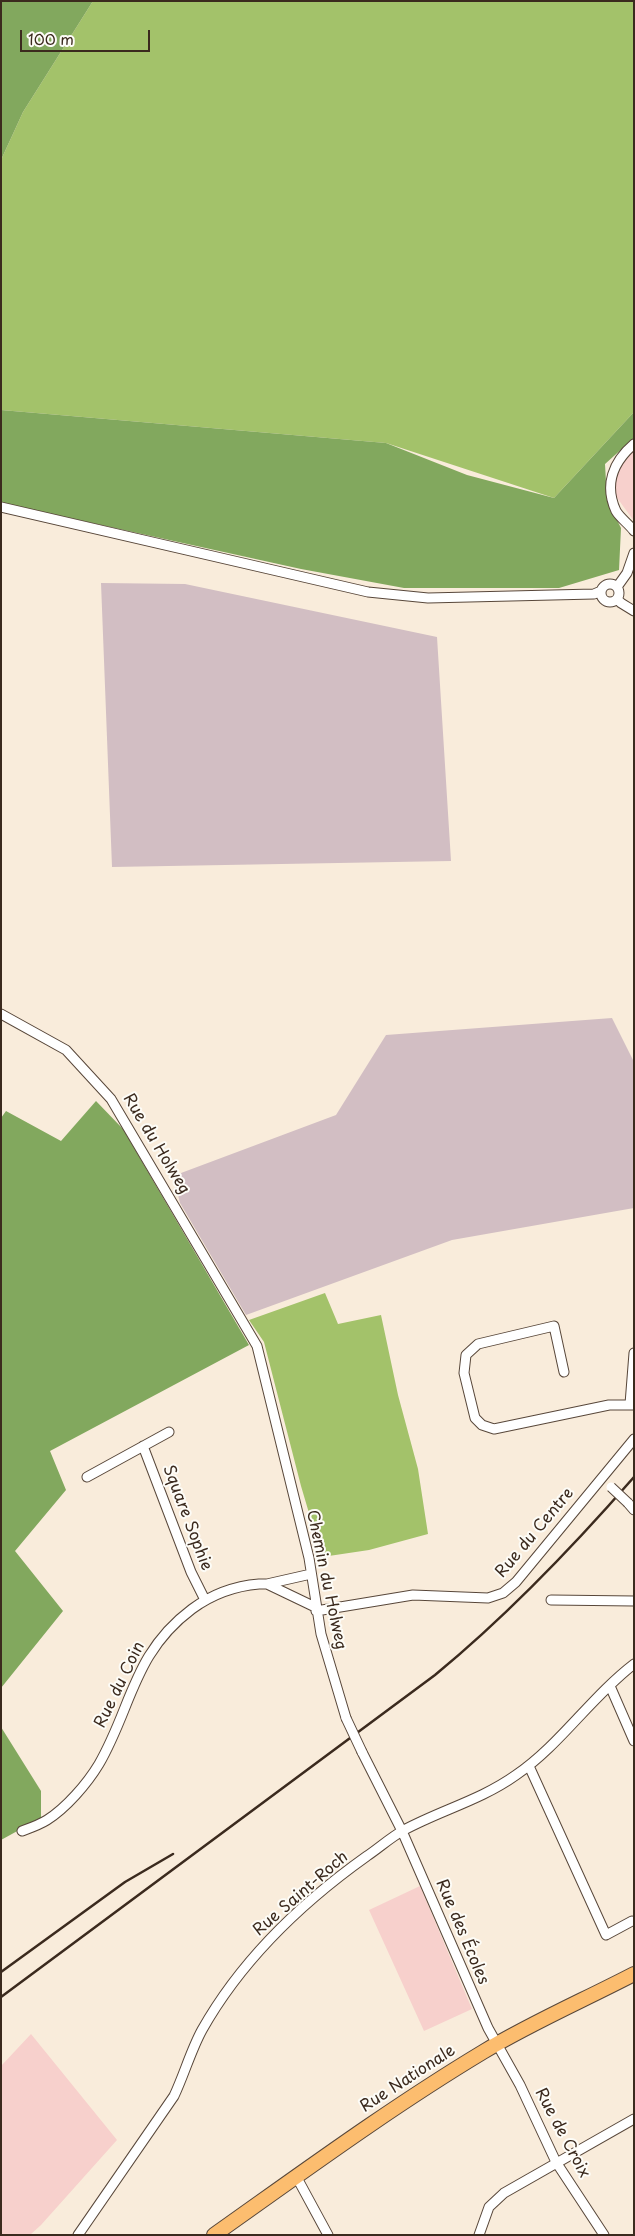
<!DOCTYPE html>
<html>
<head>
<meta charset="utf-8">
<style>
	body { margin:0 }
	#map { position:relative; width:635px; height:2236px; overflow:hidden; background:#f9ecdb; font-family:"Playpen Sans",sans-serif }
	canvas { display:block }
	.frame { position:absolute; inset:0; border:2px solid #3b2a1e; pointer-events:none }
	.scale { position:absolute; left:20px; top:30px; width:130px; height:22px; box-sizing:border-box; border:2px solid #3b2a1e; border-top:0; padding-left:6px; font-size:15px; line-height:18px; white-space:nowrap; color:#3b2a1e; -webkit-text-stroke:4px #fdfcf7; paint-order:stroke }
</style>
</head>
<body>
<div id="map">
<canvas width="635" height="2236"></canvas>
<div class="frame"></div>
<div class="scale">100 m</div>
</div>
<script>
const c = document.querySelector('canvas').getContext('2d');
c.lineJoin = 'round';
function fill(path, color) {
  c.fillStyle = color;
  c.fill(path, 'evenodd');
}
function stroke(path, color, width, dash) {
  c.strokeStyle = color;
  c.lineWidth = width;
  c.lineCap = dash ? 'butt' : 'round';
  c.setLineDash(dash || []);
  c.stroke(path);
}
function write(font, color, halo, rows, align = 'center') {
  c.font = font + ' "Playpen Sans",sans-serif';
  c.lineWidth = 4;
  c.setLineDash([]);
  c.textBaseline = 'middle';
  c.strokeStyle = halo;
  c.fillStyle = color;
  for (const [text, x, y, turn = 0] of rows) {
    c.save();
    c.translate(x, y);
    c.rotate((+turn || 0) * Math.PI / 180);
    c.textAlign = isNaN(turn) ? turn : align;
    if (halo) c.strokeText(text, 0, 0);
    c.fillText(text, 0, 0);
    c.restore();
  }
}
fill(new Path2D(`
	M634,451V521L615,495L613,482L617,469Z
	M420,1886L472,2009L424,2031L369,1910Z
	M31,2034L117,2140L41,2225L30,2235H1V2066Z`), '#f7d0cc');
fill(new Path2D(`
	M101,583L185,584L437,637L451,861L112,867Z
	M612,1018L634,1062V1208L452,1240L246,1315L180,1203L173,1176L336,1115L386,1035Z`), '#d2bec3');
fill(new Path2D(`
	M93,1H634V412L554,498L386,443L1,410V160L23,112Z
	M325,1293L338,1324L381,1315L398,1395L418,1469L428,1534L369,1550L322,1557L301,1486L264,1342L249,1320Z`), '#a3c26a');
fill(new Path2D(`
	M1,1H93L23,112L1,160Z
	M1,410L386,443L467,475L554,498L634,412V438L605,464L607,500L621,528L619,570L559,588H404L301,569L1,503Z
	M96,1101L123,1129L249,1345L50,1451L66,1490L15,1551L63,1611L1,1688V1118L6,1111L61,1141Z
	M1,1727L41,1791V1818L1,1840Z`), '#82a85e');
const minor = new Path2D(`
	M634,444C613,462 604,485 616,511C620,518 629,524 634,531
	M1,507L368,592L428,598L594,594L601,591
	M601 593a9 9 0 1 1 18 0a9 9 0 1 1-18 0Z
	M617,587L627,573L634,553
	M617,599L621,603L634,611
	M1,1014L66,1050L111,1099L257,1346L309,1558L321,1634L346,1718
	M564,1372L554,1326L478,1344L466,1355L464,1373L475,1418L482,1425L494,1429L609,1405H634
	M630,1404L634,1353
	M143,1446L191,1572L205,1600
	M87,1477L169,1432
	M628,1503L634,1510
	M267,1584L311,1574
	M551,1600L634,1601
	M316,1611L413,1595L488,1598L503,1593L516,1582L634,1439
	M610,1686L634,1741
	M362,1752L402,1831L488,2028L520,2085L556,2162L604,2235
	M529,1766L606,1935L632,1921
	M22,1831C30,1828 39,1825 47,1820C66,1808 87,1784 99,1764C132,1707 133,1653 192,1609C211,1595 235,1586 259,1584H267L315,1607
	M296,2176L328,2235
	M78,2235L174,2096C184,2075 191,2050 202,2030C242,1959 301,1903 367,1856C379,1848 391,1837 404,1830C441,1810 481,1800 516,1775C560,1745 591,1697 634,1664
	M479,2235L489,2207L504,2193L634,2119`);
const primary = new Path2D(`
	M214,2235C303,2172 390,2108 483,2052C531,2023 584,2000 634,1974`);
stroke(minor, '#58473a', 11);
stroke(primary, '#58473a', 16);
stroke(minor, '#fff', 9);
stroke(primary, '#fcbd6f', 14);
stroke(new Path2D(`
	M1,1972L125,1882L173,1854
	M1,1997L435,1675C508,1615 572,1548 634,1477`), '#3b2a1e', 2.5);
const minorBridge = new Path2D(`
	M611,1487L628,1503
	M346,1718L362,1752`);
stroke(minorBridge, '#58473a', 11, []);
stroke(minorBridge, '#fff', 9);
write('16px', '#3b2a1e', '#fdfcf7', [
	["Rue du Holweg",156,1144,59],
	["Square Sophie",187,1518,69],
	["Rue du Centre",535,1533,-50],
	["Chemin du Holweg",326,1580,78],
	["Rue du Coin",120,1685,-64],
	["Rue Saint-Roch",301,1894,-41],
	["Rue des Écoles",462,1932,67],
	["Rue Nationale",408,2079,-33],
	["Rue de Croix",562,2133,62]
]);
</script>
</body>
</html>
